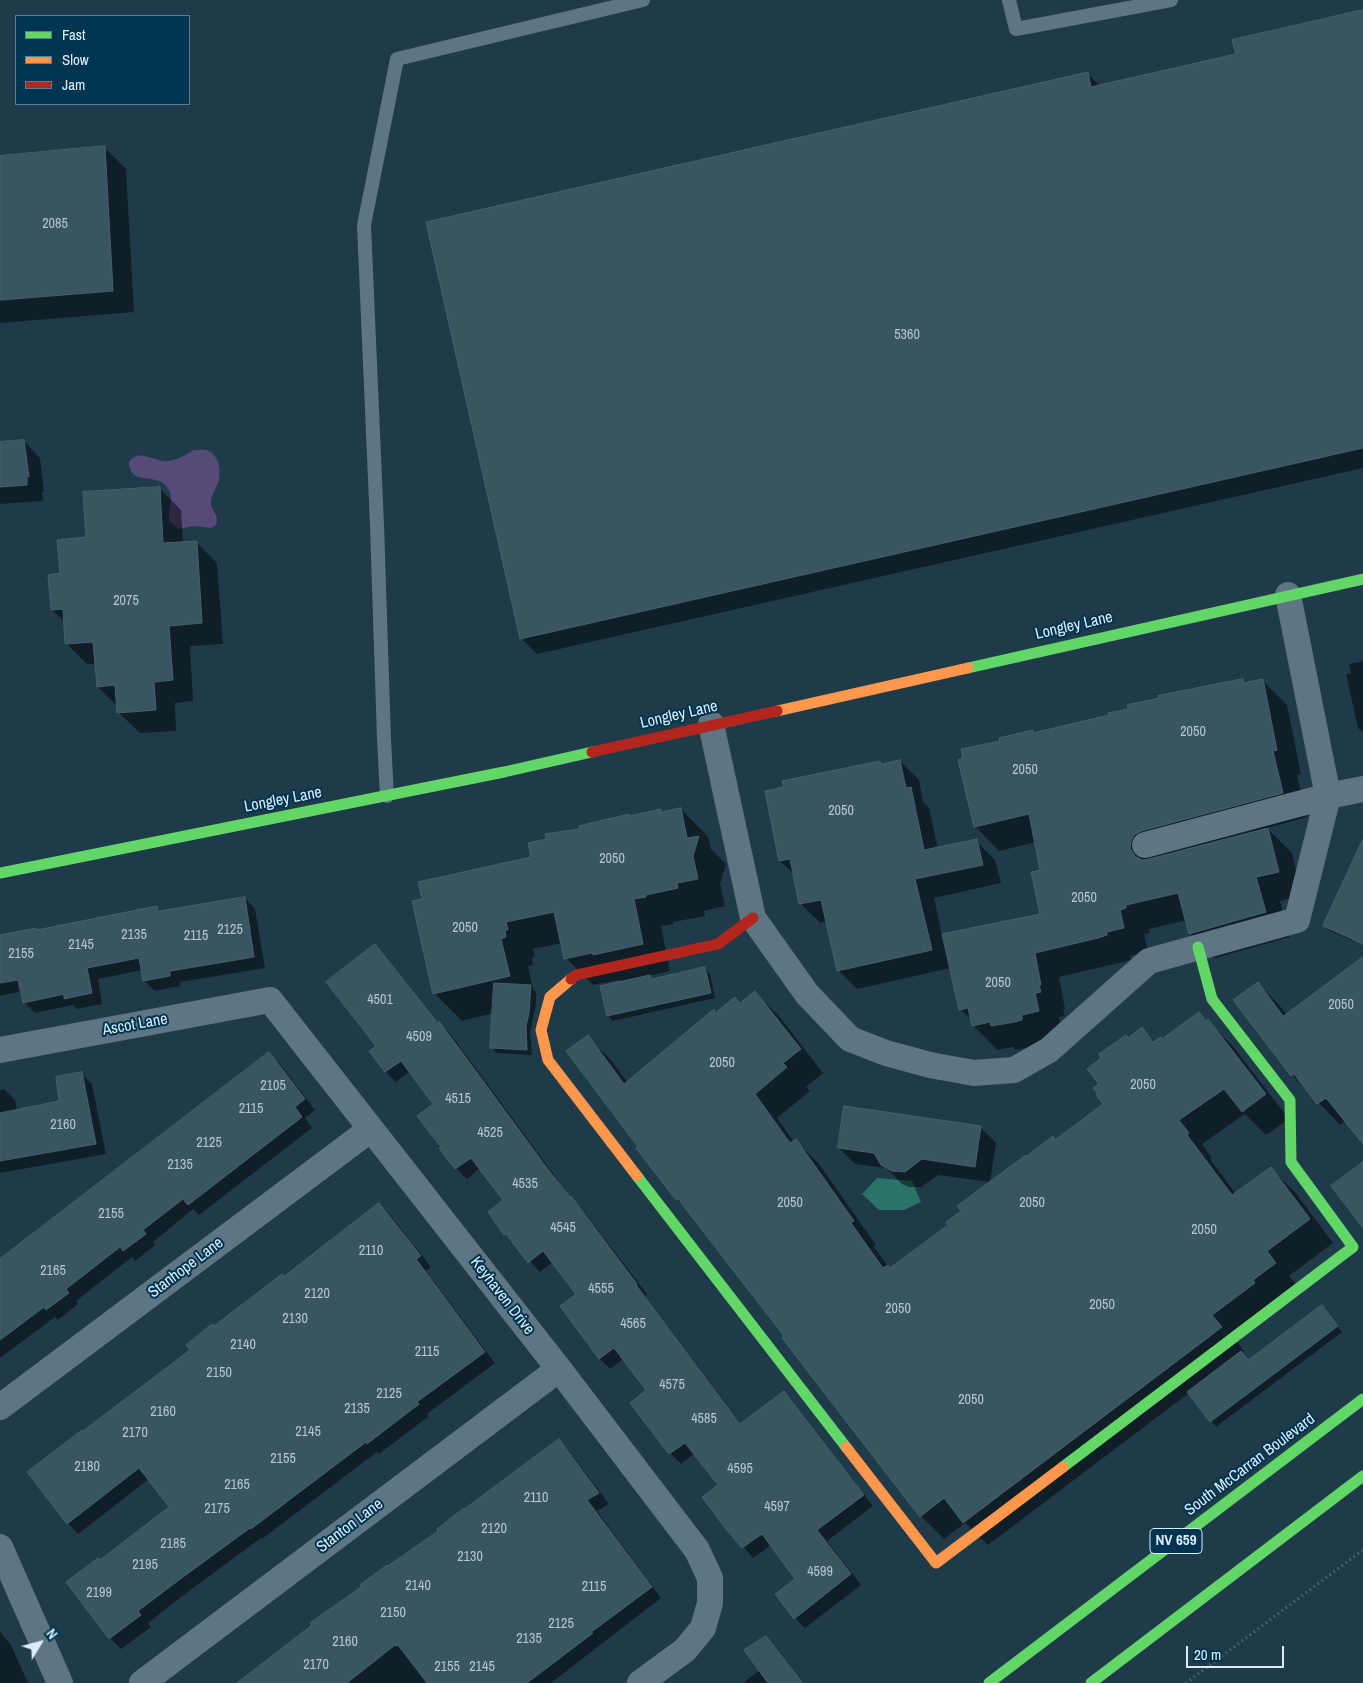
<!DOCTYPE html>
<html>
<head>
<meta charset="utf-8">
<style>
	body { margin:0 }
	#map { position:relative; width:1363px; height:1683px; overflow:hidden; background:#1f3b4a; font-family:"Archivo Narrow",sans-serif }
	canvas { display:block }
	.legend { position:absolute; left:15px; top:15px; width:175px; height:90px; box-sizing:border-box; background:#003550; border:1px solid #587f94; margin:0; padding:6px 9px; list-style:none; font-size:15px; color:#dbedfa }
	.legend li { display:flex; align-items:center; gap:10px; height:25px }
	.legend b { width:25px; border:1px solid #587f94 }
	.north { position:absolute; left:15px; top:1618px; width:50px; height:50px; -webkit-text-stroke:4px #003550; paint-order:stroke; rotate:53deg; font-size:14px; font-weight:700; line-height:20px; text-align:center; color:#dbedfa }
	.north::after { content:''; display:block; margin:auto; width:18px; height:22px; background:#dbedfa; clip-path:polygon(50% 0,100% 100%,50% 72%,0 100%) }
	.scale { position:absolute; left:1186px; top:1646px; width:98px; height:22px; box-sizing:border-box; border:2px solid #dbedfa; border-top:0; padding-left:6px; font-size:15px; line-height:18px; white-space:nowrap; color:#dbedfa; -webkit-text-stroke:4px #003550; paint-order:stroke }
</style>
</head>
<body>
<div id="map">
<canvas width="1363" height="1683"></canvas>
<ul class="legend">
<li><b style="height:6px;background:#63d668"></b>Fast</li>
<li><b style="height:6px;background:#ff974d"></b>Slow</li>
<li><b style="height:6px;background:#b3261e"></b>Jam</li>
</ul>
<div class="north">N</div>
<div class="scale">20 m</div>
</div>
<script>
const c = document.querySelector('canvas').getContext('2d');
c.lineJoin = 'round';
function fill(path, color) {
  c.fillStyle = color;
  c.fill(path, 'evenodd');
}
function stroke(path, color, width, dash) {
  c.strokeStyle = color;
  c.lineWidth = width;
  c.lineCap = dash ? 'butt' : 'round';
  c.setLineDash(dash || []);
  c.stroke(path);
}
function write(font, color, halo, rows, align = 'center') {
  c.font = font + ' "Archivo Narrow",sans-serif';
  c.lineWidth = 4;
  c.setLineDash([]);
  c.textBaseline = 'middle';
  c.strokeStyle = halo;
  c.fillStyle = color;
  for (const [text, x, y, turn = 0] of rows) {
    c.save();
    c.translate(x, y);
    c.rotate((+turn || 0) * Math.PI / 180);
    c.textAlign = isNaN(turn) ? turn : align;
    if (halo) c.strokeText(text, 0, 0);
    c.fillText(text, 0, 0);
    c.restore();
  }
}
fill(new Path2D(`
	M194,450C199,450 205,449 209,451C219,456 221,471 219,480C217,488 211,494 211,503C212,512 220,516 216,525L211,528L194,526L179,529L169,521C167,511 174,500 169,490C159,470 129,488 129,462C140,447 154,463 168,461C178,460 185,455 194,450Z`), '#554a78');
fill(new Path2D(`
	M877,1178L912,1181L921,1202L904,1210H879L862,1194Z`), '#2a7366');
fill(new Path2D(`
	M1363,12V468L537,654L521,638L1088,74L1100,86L1237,55Z
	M105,148L126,169L134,312L0,323V157Z
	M24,441L40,458L44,492H42L43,501L0,504V443Z
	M159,488L181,510L183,543L196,542L217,563L223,644L190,646L193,701L175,703L176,731L140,733L118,712V707L98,687L96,664H87L66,643L65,622L52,610L49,576L62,574L87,539Z
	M1363,661V732L1358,728L1346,674L1351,673L1349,664Z
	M1243,680L1246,683L1262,680L1287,705L1301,774L1297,775L1307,817L1267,828L1292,853L1302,896L1280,901L1290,937L1215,958L1190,934L1187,920L1149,929L1150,933L1144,934L1148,952L1130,956L1131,960L1123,962L1059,977L1065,1009H1063L1065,1016L1059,1017L1063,1035L1046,1044L1016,1050L1013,1047L997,1050L973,1025L972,1020L960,1009L951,968L857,989L838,970L827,921L820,923L801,904L795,875L780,861L880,762L882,765L900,761L919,780L923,802L929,808L938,849L976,841L995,860L1001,883L934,898L942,935L1042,915L1041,871L1036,842L999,851L975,826L1001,742L1032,732L1034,734L1110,716Z
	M681,809L708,837L711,849L726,864L720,884L725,906L704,911L705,916L673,922V924L661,926L670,971L649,976L653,980L705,969L710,974L715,998L613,1021L608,1016L601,987L621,982L619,980L593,985L566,958L562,943L533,949L535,957H532L533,965L528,966L533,989L536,992V1004L530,1032L532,1055L497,1053L492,1048L494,1013L462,1021L434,993L532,858L581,830L661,811L663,813Z
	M1363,847V919L1353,941L1330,931L1325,926Z
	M245,898L255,909L265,968L180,982V986L155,991L144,981L142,970L98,979L102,1004L76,1009L73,1005L35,1013L24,1002L22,991L0,996V936L36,929L38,931L157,908L160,911Z
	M375,945L385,956L442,1028L441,1024L449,1032L557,1179L571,1198L581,1208L647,1294L645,1296L742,1425L784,1393L794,1403L873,1506L827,1541L861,1585L805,1628L795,1618L797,1579L771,1545L753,1558L726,1527L719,1485L695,1453L681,1464L670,1453L632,1403L648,1391L623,1359L610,1369L600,1359L584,1338L578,1294L553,1262L540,1272L505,1234V1201L480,1168L467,1179L456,1168L441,1148L442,1147L435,1104L410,1071L396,1082L386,1072L371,1051L378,1046Z
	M1363,957V1142L1346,1120L1340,1125L1292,1075L1258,983L1279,1005L1287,1015Z
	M755,993L779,1016L823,1073L806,1087L810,1091L777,1118L794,1142L796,1141L819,1164L876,1245L874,1247L890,1269L950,1225L1027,1157L1056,1141L1105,1104L1100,1085L1129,1039L1142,1029L1155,1042L1162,1041L1199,1013L1231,1044L1289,1119L1266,1135L1245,1114L1202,1144L1212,1158L1210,1159L1236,1194L1271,1169L1295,1192L1333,1243L1289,1276L1298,1287L1235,1339L1244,1351L1241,1353L1249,1361L1327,1312L1342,1332L1216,1427L1189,1393L988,1545L965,1523L944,1539L921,1516L692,1214L677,1200L638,1149L640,1147L587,1037L611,1060L628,1083L714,1010L717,1013L741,1005Z
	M269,1054L280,1064L315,1110L305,1118L312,1128L199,1215L193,1209L153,1242L155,1245L135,1261L132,1257L76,1301L78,1304L58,1320L55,1317L0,1358V1261Z
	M82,1074L92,1084L106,1154L0,1173V1090L4,1089L15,1100L17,1111L61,1102Z
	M980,1127L996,1143L990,1182L938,1175L921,1187H909L902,1184L886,1168L855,1164L839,1148Z
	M379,1204L390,1215L431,1267L426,1271L495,1363L427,1414L429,1416L379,1454L377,1452L262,1539L261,1538L189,1591L148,1623L151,1627L121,1649L110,1638L100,1562L171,1507L149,1479L78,1534L68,1523L83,1433L192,1350L214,1328L284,1278Z
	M559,1440L569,1451L609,1504L597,1511L661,1598L551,1683H238L388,1568L440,1531L464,1510Z
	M0,1630L3,1636L10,1643L28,1683H0Z
	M766,1638L777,1649L804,1683H743L760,1670Z`), '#0007');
const building = new Path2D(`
	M1363,10V448L520,639L426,222L1088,72L1091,87L1236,54L1232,40Z
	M105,146L113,291L0,300V156Z
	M24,440L29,477L27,476V485L0,487V442Z
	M160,487L163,543L197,541L202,623L169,626L173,680L154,682L156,710L117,713L115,685L97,687L93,642L65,644L63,609L51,610L48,575L60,573L57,540L86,537L83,492Z
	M1243,679L1244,683L1263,679L1277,750L1273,751L1283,793L1141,831L1134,835L1131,841L1130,848L1135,856L1142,860L1149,859L1268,828L1279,872L1256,877L1266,912L1189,934L1178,893L1126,905V908L1120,910L1124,928L1107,932V935L1098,938L1035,953L1041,985H1039L1041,992L1035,993L1039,1011L1022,1015V1020L1015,1022L991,1026L990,1022L972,1026L968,1008L959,1010L942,934L1040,914L1031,872L1040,870L1029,814L974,827L958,760L963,758L961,749L1000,741L999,738L1033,730V733L1109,715L1108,713L1128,709L1127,705L1159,698L1158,696Z
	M900,760L906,788L911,787L924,850L977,839L983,865L915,879L932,950L837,971L821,900L799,904L790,859L779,861L765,791L784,787L782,781L880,761L881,764Z
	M681,808L687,838L699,836L693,856L698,879L677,883L678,888L646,895V897L634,899L643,944L593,955L592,953L564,959L554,912L506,922L508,930H505L506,937L501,939L510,976L433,994L412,901L422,899L418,882L531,857L528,843L546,839L545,834L579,829V826L629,814L630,816L661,809V812Z
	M1363,839V944L1323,926Z
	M245,897L254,957L170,971V976L143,981L139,958L87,968L92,993L64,999V994L23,1003L18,980L0,983V935L36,928L37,930L157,906L158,911Z
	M375,944L441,1027L439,1021L547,1168L570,1197L571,1196L637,1284L636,1285L740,1424L784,1391L864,1495L817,1530L851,1574L794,1619L775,1594L795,1579L762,1534L742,1548L725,1528L702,1497L718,1485L685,1443L669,1454L630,1403L646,1390L614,1348L599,1359L560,1306L576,1294L543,1251L528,1263L506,1234L504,1235L488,1212L503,1200L471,1158L455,1169L439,1148L441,1147L417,1116L433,1104L401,1061L385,1072L369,1051L376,1046L326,982Z
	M1363,957V1144L1326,1098L1317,1104L1294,1074L1291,1076L1233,1000L1258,982L1283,1016Z
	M705,967L711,993L607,1016L600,986L650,975L651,979Z
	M494,983L531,985L529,1013L526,1026L527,1050L490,1048Z
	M755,991L801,1049L783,1063L787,1067L755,1094L790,1143L796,1139L854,1221L851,1223L883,1268L888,1265L890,1268L948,1225L946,1222L961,1211L957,1206L1026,1155L1027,1156L1053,1136L1055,1140L1103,1104L1096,1095L1098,1094L1093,1088L1099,1084L1087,1069L1101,1058L1099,1054L1126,1035L1128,1038L1142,1027L1153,1042L1161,1037L1162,1039L1199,1012L1206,1021L1208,1019L1266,1094L1242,1112L1224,1089L1179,1120L1189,1133L1187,1135L1232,1195L1271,1167L1310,1219L1267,1251L1276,1263L1253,1280L1255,1283L1212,1315L1222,1327L963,1523L944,1498L920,1517L782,1338L784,1336L678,1199L676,1200L636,1148L638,1147L566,1051L588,1035L624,1084L714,1009L715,1013L735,997L740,1003Z
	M269,1052L305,1099L295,1107L302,1117L188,1205L183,1199L143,1230L146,1234L123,1251L120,1247L66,1289L69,1293L46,1310L44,1307L0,1340V1259Z
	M82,1072L96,1144L0,1161V1113L59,1101L56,1077Z
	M844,1106L981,1126L975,1167L922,1159L905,1172L892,1171L881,1165L874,1153L838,1148Z
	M1363,1162V1228L1331,1186Z
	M379,1203L421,1256L416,1259L485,1352L417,1402L419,1404L367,1444L366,1442L251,1529L250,1528L179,1580L138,1611L141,1615L109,1639L66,1582L98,1558L100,1560L169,1507L139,1468L67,1524L27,1472L82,1430L83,1431L190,1350L186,1345L212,1324L214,1326L282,1274L284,1276Z
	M1322,1305L1338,1326L1210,1422L1187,1392L1241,1351L1248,1360Z
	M559,1439L599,1493L587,1500L652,1587L590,1633H593L527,1683H427L398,1645L396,1646L395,1645L347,1683H237L312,1625L310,1623L361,1587L360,1585L387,1565L388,1566L438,1531L437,1529L464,1508V1509Z
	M766,1636L803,1683H768L744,1650Z`);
fill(building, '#39555f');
stroke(building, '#45616c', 1);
stroke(new Path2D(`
	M1186,1683L1363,1550`), '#657985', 3, [1, 4]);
stroke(new Path2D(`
	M1009,0L1016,29L1171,0
	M387,796L384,739L377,525L364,225L397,59L643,0`), '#5e7583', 14);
stroke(new Path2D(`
	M711,724L753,918L807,994L850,1039L886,1053L930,1065L974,1073L1014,1070L1049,1050L1149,961L1297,920L1328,796L1288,595
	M1145,845L1328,796L1363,789
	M0,1050L270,1000L559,1369L697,1550L710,1578V1603L703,1628L685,1650L640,1683
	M0,1407L371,1129
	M0,1547L60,1683
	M142,1683L559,1369`), '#5e7583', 26);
stroke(new Path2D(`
	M968,668L1363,579
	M0,873L504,772L592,752
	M637,1176L846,1447
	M1063,1467L1353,1247L1291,1162L1290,1100L1212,999L1198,947
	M989,1683L1363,1399
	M1091,1683L1363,1476`), '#63d668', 11);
stroke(new Path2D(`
	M777,711L968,668
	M571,979L550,997L541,1030L548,1060L637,1176
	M846,1447L936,1563L1063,1467`), '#ff974d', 11);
stroke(new Path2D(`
	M592,752L777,711
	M571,979L576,975L718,944L753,918`), '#b3261e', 11);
write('14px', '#b2c7d3', null, [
	["2085",55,224],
	["5360",907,335],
	["2075",126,601],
	["2050",1193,732],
	["2050",1025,770],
	["2050",841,811],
	["2050",612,859],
	["2050",1084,898],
	["2050",465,928],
	["2125",230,930],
	["2135",134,935],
	["2115",196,936],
	["2145",81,945],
	["2155",21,954],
	["2050",998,983],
	["4501",380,1000],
	["2050",1341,1005],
	["4509",419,1037],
	["2050",722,1063],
	["2050",1143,1085],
	["2105",273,1086],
	["4515",458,1099],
	["2115",251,1109],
	["2160",63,1125],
	["4525",490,1133],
	["2125",209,1143],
	["2135",180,1165],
	["4535",525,1184],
	["2050",790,1203],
	["2050",1032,1203],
	["2155",111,1214],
	["4545",563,1228],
	["2050",1204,1230],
	["2110",371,1251],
	["2165",53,1271],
	["4555",601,1289],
	["2120",317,1294],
	["2050",1102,1305],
	["2050",898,1309],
	["2130",295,1319],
	["4565",633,1324],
	["2140",243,1345],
	["2115",427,1352],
	["2150",219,1373],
	["4575",672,1385],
	["2125",389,1394],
	["2050",971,1400],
	["2135",357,1409],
	["2160",163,1412],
	["4585",704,1419],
	["2145",308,1432],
	["2170",135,1433],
	["2155",283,1459],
	["2180",87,1467],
	["4595",740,1469],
	["2165",237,1485],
	["2110",536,1498],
	["4597",777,1507],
	["2175",217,1509],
	["2120",494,1529],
	["2185",173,1544],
	["2130",470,1557],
	["2195",145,1565],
	["4599",820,1572],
	["2140",418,1586],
	["2115",594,1587],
	["2199",99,1593],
	["2150",393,1613],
	["2125",561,1624],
	["2135",529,1639],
	["2160",345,1642],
	["2170",316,1665],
	["2155",447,1667],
	["2145",482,1667]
]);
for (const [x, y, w] of [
	[1176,1541,52]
]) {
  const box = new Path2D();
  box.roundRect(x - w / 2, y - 12.5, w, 25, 4);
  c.fillStyle = '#003550';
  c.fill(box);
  stroke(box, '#dbedfa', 1);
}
write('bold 15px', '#dbedfa', null, [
	["NV 659",1176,1541]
]);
write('16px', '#dbedfa', '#003550', [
	["Longley Lane",1074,626,-13],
	["Longley Lane",679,715,-13],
	["Longley Lane",283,800,-11],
	["Ascot Lane",135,1025,-10],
	["Stanhope Lane",186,1268,-37],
	["Keyhaven Drive",502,1296,52],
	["South McCarran Boulevard",1250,1465,-37],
	["Stanton Lane",350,1526,-37]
]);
</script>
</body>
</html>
